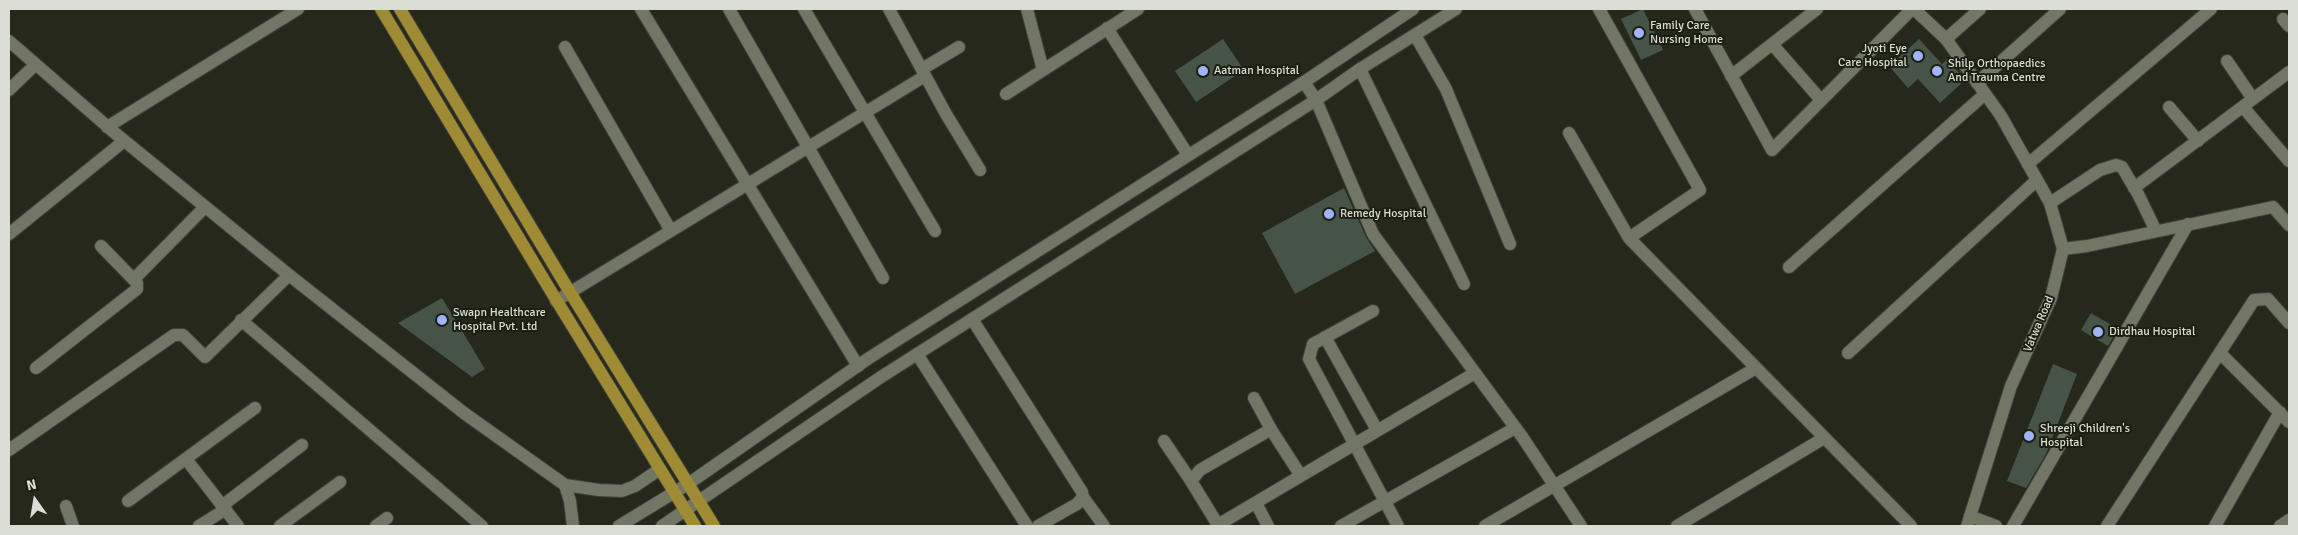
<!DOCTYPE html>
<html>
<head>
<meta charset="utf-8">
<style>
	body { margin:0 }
	#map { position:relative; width:2298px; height:535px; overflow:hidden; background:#25281a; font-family:Signika,sans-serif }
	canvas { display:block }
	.frame { position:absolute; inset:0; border:10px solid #daddd4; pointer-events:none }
	.north { position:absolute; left:10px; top:475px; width:50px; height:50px; -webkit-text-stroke:4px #1b1f11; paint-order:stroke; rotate:347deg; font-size:14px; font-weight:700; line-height:20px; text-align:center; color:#daddd4 }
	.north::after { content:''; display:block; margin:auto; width:18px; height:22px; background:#daddd4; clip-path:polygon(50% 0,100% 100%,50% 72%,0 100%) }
</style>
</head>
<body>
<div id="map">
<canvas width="2298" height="535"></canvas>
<div class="frame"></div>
<div class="north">N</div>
</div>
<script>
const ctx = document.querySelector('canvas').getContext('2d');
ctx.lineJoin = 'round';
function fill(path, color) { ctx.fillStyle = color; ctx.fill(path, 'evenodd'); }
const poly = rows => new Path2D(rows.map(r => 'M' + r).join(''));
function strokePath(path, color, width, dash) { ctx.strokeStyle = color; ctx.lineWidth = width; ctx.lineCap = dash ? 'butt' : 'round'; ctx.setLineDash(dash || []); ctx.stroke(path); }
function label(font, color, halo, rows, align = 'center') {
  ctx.font = font + ' Signika,sans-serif'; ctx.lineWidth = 4; ctx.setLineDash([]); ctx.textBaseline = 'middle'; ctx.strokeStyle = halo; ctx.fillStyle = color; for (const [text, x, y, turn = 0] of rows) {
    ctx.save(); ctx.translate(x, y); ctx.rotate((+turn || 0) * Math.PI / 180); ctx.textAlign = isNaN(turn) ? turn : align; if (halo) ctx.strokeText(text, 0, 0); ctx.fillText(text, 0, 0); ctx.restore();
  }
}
fill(poly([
	[1643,9,1663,50,1641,60,1621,19],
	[1223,39,1244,70,1196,102,1175,71],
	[1919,39,1942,64,1947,59,1965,80,1940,103,1918,79,1908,88,1889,66],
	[1344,188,1366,237,1375,251,1295,294,1262,233],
	[442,298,485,369,472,377,398,323],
	[2091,313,2118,329,2108,346,2081,330],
	[2053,364,2077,374,2046,454,2026,488,2007,481]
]), '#465448');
const minor = poly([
	[641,9,858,366],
	[729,9,883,278],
	[804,9,935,231],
	[889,9,946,114,980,170],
	[1027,9,1043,70],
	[1599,9,1700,190,1629,238],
	[1695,9,1772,150,1912,9],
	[2283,19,2289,26],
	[1107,28,1188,155],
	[1415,35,1446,89,1510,244],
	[1946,39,1980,9],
	[9,41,116,134,289,275,464,413,565,485,570,501,573,526],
	[1772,44,1821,100],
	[565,47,671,231],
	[2227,61,2253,99],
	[922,69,959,47],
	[1360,69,1464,284],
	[1731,76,1817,9],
	[1304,82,1316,100,1373,234,1523,438,1581,526],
	[1977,83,2060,9],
	[9,90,35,65],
	[1006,94,1138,9],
	[2169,107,2198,141],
	[2243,107,2289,161],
	[107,127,298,9],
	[1569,133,1629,238,1911,526],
	[2028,164,2211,9],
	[2134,188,2289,72],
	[2050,203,2100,170,2116,165,2122,167,2138,194,2156,231],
	[9,234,124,141],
	[2063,249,2087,246,2273,207,2289,225],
	[1789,267,1985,94],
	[134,279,205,207],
	[556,301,925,76],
	[1373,311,1313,344,1309,359,1398,526],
	[972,319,1082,492,1083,497,1077,504,1038,526],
	[241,320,482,526],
	[1325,337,1377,430],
	[1848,353,2037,180],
	[2220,353,2289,422],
	[917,354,1027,526],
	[36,368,137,289,137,283,101,246],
	[1254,398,1272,431],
	[1164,441,1191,481],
	[9,450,174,335,183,335,205,357,289,275],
	[186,459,238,526],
	[565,485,599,490,622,491,635,486,660,469],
	[1083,497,1104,526],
	[128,501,255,408],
	[1256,503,1268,526],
	[223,505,302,445],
	[66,506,73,526],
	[1970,516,1996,526],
	[1218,525,1191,481,1200,470,1268,431,1272,431,1301,476],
	[199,526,226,509],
	[280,526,340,482],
	[376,526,387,518],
	[1216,526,1475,373],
	[1341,526,1515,428],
	[1485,526,1756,368],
	[1677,526,1824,438],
	[2013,526,2188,224],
	[2107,526,2254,300,2268,299,2289,323],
	[2215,526,2280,412],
	[2280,526,2289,520]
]);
const tertiary = poly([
	[619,526,688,484,869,358,1304,82,1413,9],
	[662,526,881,377,1316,100,1360,69,1456,9]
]);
const secondary = poly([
	[1914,9,1946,39,2001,116,2050,203,2063,249,2051,298,2011,386,1967,526]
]);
const primary = poly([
	[381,9,552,293,695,526],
	[400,9,565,284,714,526]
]);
strokePath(minor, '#3f4237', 14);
strokePath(tertiary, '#3f4237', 14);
strokePath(secondary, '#3f4237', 14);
strokePath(primary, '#3f4237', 14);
strokePath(minor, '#717665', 12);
strokePath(tertiary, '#717665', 12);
strokePath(secondary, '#717665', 12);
strokePath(primary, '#a08b35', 12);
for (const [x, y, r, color] of [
	[1639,33,6,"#a0b3fd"],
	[1918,56,6,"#a0b3fd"],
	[1203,71,6,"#a0b3fd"],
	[1937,71,6,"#a0b3fd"],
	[1329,214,6,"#a0b3fd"],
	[442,320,6,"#a0b3fd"],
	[2098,332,6,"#a0b3fd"],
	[2029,436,6,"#a0b3fd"]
]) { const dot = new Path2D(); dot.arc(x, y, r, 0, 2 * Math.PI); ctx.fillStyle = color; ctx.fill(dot); strokePath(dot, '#1b1f11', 2); }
label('12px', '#daddd4', '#1b1f11', [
	["Family Care",1650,26],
	["Nursing Home",1650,40],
	["Jyoti Eye",1907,49,"right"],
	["Care Hospital",1907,63,"right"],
	["Shilp Orthopaedics",1948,64],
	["And Trauma Centre",1948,78],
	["Aatman Hospital",1214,71],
	["Remedy Hospital",1340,214],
	["Swapn Healthcare",453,313],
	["Hospital Pvt. Ltd",453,327],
	["Dirdhau Hospital",2109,332],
	["Shreeji Children's",2040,429],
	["Hospital",2040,443]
], 'left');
label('12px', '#daddd4', '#1b1f11', [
	["Vatwa Road",2039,324,-67]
]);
</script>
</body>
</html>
